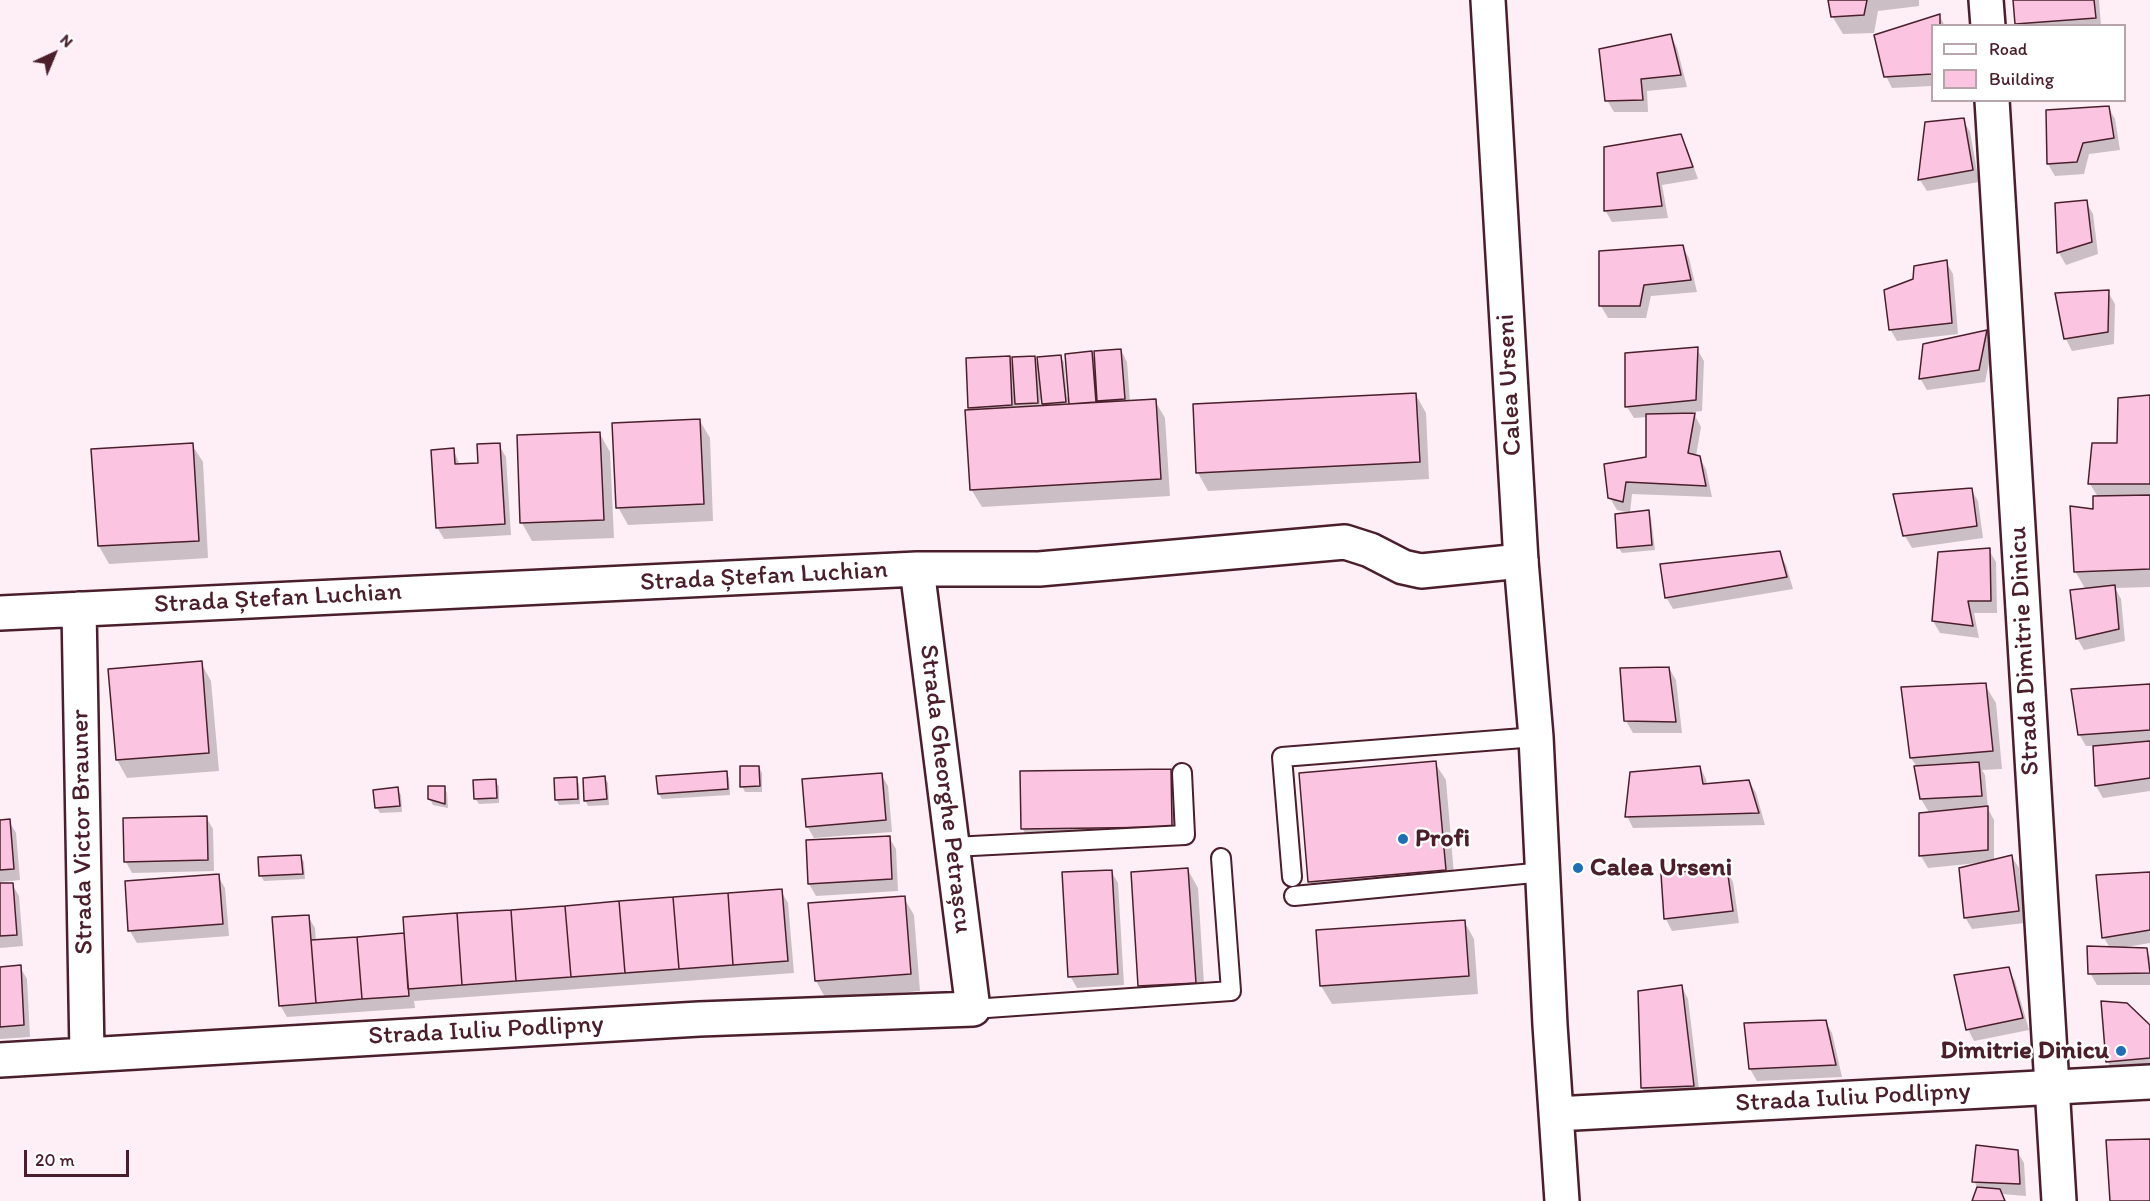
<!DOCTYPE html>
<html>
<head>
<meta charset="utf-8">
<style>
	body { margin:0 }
	#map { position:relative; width:2150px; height:1201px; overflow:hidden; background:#feeef6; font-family:Itim,sans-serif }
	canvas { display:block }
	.legend { position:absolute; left:1931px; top:24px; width:195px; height:78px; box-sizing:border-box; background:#fff; border:2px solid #b7a5aa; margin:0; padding:8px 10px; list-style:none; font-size:18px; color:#4a1f2b }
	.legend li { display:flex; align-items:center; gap:12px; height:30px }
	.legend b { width:30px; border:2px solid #b7a5aa }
	.north { position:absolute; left:24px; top:24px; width:60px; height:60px; -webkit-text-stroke:4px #fff; paint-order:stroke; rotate:44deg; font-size:16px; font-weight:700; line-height:24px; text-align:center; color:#4a1f2b }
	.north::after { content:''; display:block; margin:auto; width:21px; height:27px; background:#4a1f2b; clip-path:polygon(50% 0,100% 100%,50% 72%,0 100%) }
	.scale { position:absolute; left:24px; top:1150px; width:105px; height:27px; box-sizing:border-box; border:3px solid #4a1f2b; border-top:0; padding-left:8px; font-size:18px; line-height:21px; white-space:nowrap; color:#4a1f2b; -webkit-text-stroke:4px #fff; paint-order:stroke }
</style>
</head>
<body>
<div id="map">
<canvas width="2150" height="1201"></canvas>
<ul class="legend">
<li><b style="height:8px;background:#fff"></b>Road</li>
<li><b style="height:16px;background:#fbc5e1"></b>Building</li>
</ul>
<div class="north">N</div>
<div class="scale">20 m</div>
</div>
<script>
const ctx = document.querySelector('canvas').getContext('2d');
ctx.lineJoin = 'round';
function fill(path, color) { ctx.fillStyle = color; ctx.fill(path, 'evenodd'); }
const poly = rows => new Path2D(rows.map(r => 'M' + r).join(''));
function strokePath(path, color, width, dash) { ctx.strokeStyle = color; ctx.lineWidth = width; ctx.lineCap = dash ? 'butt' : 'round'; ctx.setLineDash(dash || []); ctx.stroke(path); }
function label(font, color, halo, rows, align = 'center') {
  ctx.font = font + ' Itim,sans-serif'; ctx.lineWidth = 4.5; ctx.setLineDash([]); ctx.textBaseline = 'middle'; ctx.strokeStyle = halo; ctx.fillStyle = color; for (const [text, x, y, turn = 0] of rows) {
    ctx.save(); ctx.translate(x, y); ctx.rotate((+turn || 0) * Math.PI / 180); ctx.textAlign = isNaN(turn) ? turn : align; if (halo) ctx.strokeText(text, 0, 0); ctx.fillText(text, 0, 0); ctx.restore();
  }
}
fill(poly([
	[1829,0,1919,0,1919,6,1878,11,1874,33,1843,34,1832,16],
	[2014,0,2099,0,2101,26,2017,26],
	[1939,15,1945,26,1932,26,1932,86,1892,88,1886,76],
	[1671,36,1677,48,1687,87,1647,91,1648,112,1614,112,1607,100],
	[2108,107,2115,119,2120,150,2089,154,2084,174,2055,176,2048,164,2047,112],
	[1963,120,1970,132,1979,182,1927,191,1920,180,1926,123],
	[1680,136,1687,148,1698,179,1662,185,1668,218,1612,222,1605,210],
	[2086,202,2093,214,2098,254,2066,265,2059,253,2056,204],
	[1682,246,1689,258,1697,292,1651,296,1646,318,1608,318,1601,306],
	[1946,262,1953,274,1958,334,1897,341,1890,329,1914,280],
	[2108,292,2115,304,2114,344,2072,351,2066,339,2057,294],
	[1986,332,1993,344,1985,382,1927,390,1920,378],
	[1697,349,1704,361,1702,411,1693,412,1701,427,1696,456,1699,457,1706,469,1712,497,1632,494,1630,513,1617,510,1610,498,1647,458,1647,417,1634,418,1627,407],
	[1121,350,1127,362,1130,402,1155,401,1165,418,1170,496,982,507,971,489,972,411,970,407,1009,357,1014,367,1034,358,1040,368,1060,357,1064,362,1067,397,1070,397,1091,353,1096,361],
	[1040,399,1045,407,1041,407],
	[1416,395,1426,413,1429,479,1208,491,1198,473],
	[2150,397,2150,587,2115,588,2121,599,2125,641,2084,650,2077,638,2086,590,2075,571,2098,497,2090,484],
	[700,421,710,438,713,521,628,525,618,507],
	[600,434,610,452,614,538,532,541,522,523],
	[192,445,203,462,208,558,109,564,99,546],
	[499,445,506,457,511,535,444,539,437,527,453,449,460,465,479,464],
	[1971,489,1978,501,1983,538,1912,548,1905,536],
	[1648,512,1651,518,1655,550,1622,553,1619,548],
	[1989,550,1996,562,1997,613,1974,613,1979,638,1940,633,1933,621],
	[1779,553,1786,565,1793,589,1673,609,1666,597],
	[201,663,211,681,219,771,127,778,117,760],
	[1669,668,1676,680,1682,733,1633,733,1626,721],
	[1985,685,1996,703,2002,769,1982,770,1985,775,1988,809,1994,820,1994,861,2012,857,2019,868,2025,923,1972,929,1965,917,1978,863,1928,868,1921,856,1930,814,1921,799,1917,767,1911,758],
	[2150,685,2150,791,2103,798,2096,786,2094,746,2086,746,2079,734],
	[1435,763,1446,780,1455,887,1320,899,1310,881],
	[759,767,762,773,762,792,745,792,742,786],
	[1700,767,1706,779,1707,785,1749,781,1756,793,1765,825,1633,828,1627,816],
	[1170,770,1181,788,1182,844,1033,846,1022,828],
	[726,772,729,778,730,795,662,799,659,794],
	[881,774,888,786,892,832,814,838,807,826],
	[605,778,608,783,609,805,588,806,585,800],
	[576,779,579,784,580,804,559,805,556,799],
	[495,781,499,786,499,803,479,804,475,798],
	[444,787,447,793,448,808,433,805,430,799],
	[397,789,401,795,402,812,380,813,377,808,375,791],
	[206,817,213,829,214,871,132,873,126,862],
	[0,821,9,821,16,833,20,880,0,882],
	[889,837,896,849,898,891,816,896,809,884],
	[301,857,304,862,305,879,264,881,261,876],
	[1188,870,1198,888,1205,1000,1150,1004,1140,986,1132,873],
	[1726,870,1733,882,1739,923,1672,931,1666,919,1663,876],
	[1111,871,1118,883,1124,985,1077,988,1070,976],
	[2150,873,2150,943,2126,947,2126,949,2146,949,2150,957,2150,985,2097,985,2090,973,2110,948,2104,938,2098,877],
	[218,876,225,888,229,936,137,943,130,931],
	[12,884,19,896,23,946,0,948,0,885],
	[781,891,788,903,794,973,414,1001,415,1008,287,1017,280,1005,308,916,315,928,316,941,405,935],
	[904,898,914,915,920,991,826,999,816,981,810,905],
	[1464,921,1474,939,1478,994,1332,1004,1321,986],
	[20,967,27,979,30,1037,0,1039,0,968],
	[2008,969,2015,981,2029,1030,1974,1041,1968,1029],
	[1682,987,1688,999,1700,1098,1649,1100,1642,1088],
	[2103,1002,2150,1027,2150,1070,2114,1074,2108,1062],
	[1825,1021,1832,1033,1842,1077,1757,1081,1750,1069,1746,1024],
	[2017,1151,2024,1163,2026,1196,2002,1194,2006,1201,1974,1201,1978,1189,1974,1181]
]), '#0003');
const building = poly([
	[1828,0,1867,0,1864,15,1831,17,1828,0],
	[2013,0,2094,0,2096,18,2015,24,2013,0],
	[1940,14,1940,26,1932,26,1932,74,1884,77,1874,35,1940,14],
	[1671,34,1681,75,1641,79,1643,100,1605,101,1599,49,1671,34],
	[2109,106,2114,138,2083,143,2077,162,2047,164,2046,110,2109,106],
	[1964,118,1973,170,1918,180,1925,122,1964,118],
	[1681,134,1693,167,1657,173,1662,206,1604,211,1604,147,1681,134],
	[2087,200,2092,242,2057,253,2055,203,2087,200],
	[1683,245,1691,280,1644,285,1640,306,1599,306,1599,251,1683,245],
	[1947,260,1952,323,1889,330,1884,290,1913,279,1914,266,1947,260],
	[2109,290,2108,332,2064,339,2055,293,2109,290],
	[1987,330,1979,370,1919,379,1923,344,1987,330],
	[1698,347,1696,400,1625,407,1625,353,1698,347],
	[1121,349,1125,399,1097,401,1094,351,1121,349],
	[1092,351,1096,402,1069,404,1065,354,1092,351],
	[1061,355,1066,402,1042,404,1037,357,1061,355],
	[1010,356,1012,405,968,408,966,358,1010,356],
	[1035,356,1038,403,1015,404,1012,357,1035,356],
	[1416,393,1420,462,1196,473,1193,404,1416,393],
	[2150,395,2150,484,2088,484,2092,443,2117,443,2118,398,2150,395],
	[1156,399,1161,479,970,490,965,410,1156,399],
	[1695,413,1688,453,1700,456,1706,486,1626,482,1623,502,1608,498,1604,464,1646,457,1646,414,1695,413],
	[700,419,704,504,616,508,612,423,700,419],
	[600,432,604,520,520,523,517,435,600,432],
	[193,443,199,541,98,546,91,449,193,443],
	[500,443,505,524,436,528,431,450,454,448,455,464,478,463,477,444,500,443],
	[1972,488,1977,526,1903,536,1893,494,1972,488],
	[2150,495,2150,569,2074,572,2070,506,2093,509,2093,496,2150,495],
	[1649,510,1652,545,1617,548,1615,514,1649,510],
	[1990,548,1991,601,1968,601,1973,626,1932,621,1938,552,1990,548],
	[1780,551,1787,577,1665,598,1660,564,1780,551],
	[2115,585,2119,629,2076,639,2070,590,2115,585],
	[202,661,209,753,116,760,108,669,202,661],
	[1669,667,1676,722,1624,721,1620,668,1669,667],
	[1986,683,1993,751,1910,758,1901,687,1986,683],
	[2150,684,2150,730,2078,735,2071,689,2150,684],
	[2150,741,2150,778,2095,786,2093,746,2150,741],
	[1436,761,1446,870,1308,882,1299,773,1436,761],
	[1979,762,1982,796,1920,799,1914,766,1979,762],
	[740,766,759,766,760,786,740,787,740,766],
	[1700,766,1703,784,1749,780,1759,813,1625,817,1630,772,1700,766],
	[1171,769,1172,827,1021,829,1020,771,1171,769],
	[727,771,728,789,658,794,656,776,727,771],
	[882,773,886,820,806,827,802,779,882,773],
	[605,776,607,799,584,801,583,778,605,776],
	[577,777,578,799,555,800,554,778,577,777],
	[496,779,497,798,474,799,473,780,496,779],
	[428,786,445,786,445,804,428,799,428,786],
	[398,787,400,806,375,808,373,790,398,787],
	[1988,806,1988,850,1919,856,1919,813,1988,806],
	[207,816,208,860,124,862,123,818,207,816],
	[10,819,14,869,0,870,0,820,10,819],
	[890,836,892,879,808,884,806,840,890,836],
	[301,855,303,874,259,876,258,857,301,855],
	[2012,855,2019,911,1964,918,1959,868,2012,855],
	[1188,868,1196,983,1138,986,1131,872,1188,868],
	[1727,868,1733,911,1664,919,1661,874,1727,868],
	[1112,870,1118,974,1068,977,1062,872,1112,870],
	[2150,872,2150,930,2102,938,2096,875,2150,872],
	[219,874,223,924,128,931,125,881,219,874],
	[0,883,13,883,17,935,0,936,0,883],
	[782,889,788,961,733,965,728,893,782,889],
	[728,893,733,965,679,969,673,897,728,893],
	[905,896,911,974,815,981,808,903,905,896],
	[673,897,679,969,625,973,619,901,673,897],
	[619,901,625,973,571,977,565,906,619,901],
	[565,906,571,977,516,981,511,910,565,906],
	[511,910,516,981,462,985,457,913,511,910],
	[457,913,462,985,408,989,403,917,457,913],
	[309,915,316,1003,279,1006,272,917,309,915],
	[1465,920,1469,976,1320,986,1316,930,1465,920],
	[404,933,409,996,362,999,357,937,404,933],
	[357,937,362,999,316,1003,311,940,357,937],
	[2087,946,2147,948,2150,973,2088,974,2087,946],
	[21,965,24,1025,0,1027,0,967,21,965],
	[2009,967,2023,1018,1966,1030,1954,975,2009,967],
	[1682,985,1694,1086,1641,1088,1638,991,1682,985],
	[2101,1001,2127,1003,2150,1025,2150,1058,2106,1062,2101,1001],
	[1826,1020,1836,1065,1749,1069,1744,1023,1826,1020],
	[2150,1139,2150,1201,2110,1201,2106,1140,2150,1139],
	[1976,1145,2018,1150,2020,1184,1972,1182,1976,1145],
	[1977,1187,2000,1189,2005,1201,1972,1201,1977,1187]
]);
fill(building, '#fbc5e1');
strokePath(building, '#4a1f2b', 1.5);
const lane = poly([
	[953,847,1185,835,1182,773],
	[1292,877,1282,757,1536,737],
	[1294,896,1544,872],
	[973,1009,1231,991,1221,858]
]);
const street = poly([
	[1986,0,1988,26],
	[1992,100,2059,1201],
	[79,609,87,1054],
	[0,613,917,569,1039,569,1345,542,1370,550,1403,567,1421,571,1521,561],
	[0,1060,699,1019,973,1009,917,569]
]);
const secondary = poly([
	[1488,0,1521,561,1536,737,1550,1025,1562,1201],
	[1556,1114,2150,1082]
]);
strokePath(lane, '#4a1f2b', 22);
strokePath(street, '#4a1f2b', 38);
strokePath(secondary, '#4a1f2b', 38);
strokePath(lane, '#fff', 18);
strokePath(street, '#fff', 33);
strokePath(secondary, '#fff', 33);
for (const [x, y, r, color] of [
	[1403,839,6,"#1f6fb2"],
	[1578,868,6,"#1f6fb2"],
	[2121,1051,6,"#1f6fb2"]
]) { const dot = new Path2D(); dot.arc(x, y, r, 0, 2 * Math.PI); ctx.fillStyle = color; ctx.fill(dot); strokePath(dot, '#fff', 2); }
label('26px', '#4a1f2b', '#fff', [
	["Calea Urseni",1510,385,-93],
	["Strada Ștefan Luchian",764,577,-3],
	["Strada Ștefan Luchian",278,599,-3],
	["Strada Dimitrie Dinicu",2025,651,-93],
	["Strada Gheorghe Petrașcu",945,789,83],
	["Strada Victor Brauner",83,832,-91],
	["Strada Iuliu Podlipny",486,1031,-3],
	["Strada Iuliu Podlipny",1853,1098,-3]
]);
label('bold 26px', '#4a1f2b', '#fff', [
	["Profi",1415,839],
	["Calea Urseni",1590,868],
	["Dimitrie Dinicu",2109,1051,"right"]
], 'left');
</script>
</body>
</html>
